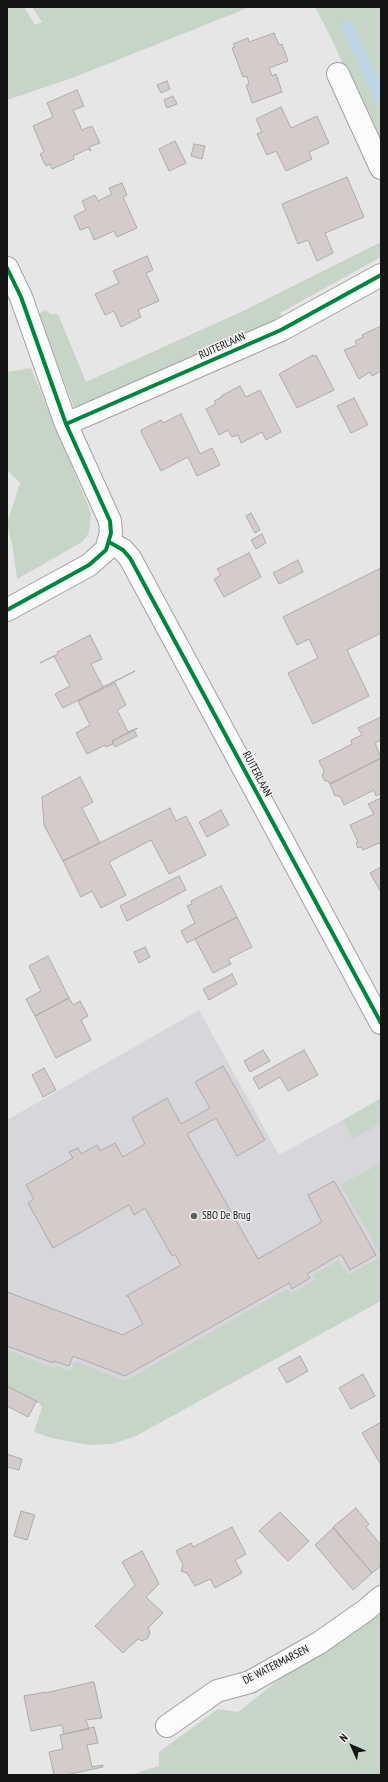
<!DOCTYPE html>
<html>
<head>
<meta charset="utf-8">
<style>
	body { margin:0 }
	#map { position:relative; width:388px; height:1782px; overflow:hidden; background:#e6e6e6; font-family:"PT Sans Narrow",sans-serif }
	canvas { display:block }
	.frame { position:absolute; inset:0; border:8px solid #141414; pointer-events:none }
	.north { position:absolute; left:332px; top:1726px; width:40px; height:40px; -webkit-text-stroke:3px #f3f3f4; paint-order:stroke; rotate:315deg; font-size:11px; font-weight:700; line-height:16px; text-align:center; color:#141414 }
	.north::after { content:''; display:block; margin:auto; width:14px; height:18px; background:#141414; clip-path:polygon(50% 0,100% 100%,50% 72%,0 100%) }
</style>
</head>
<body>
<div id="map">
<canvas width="388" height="1782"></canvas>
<div class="frame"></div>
<div class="north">N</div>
</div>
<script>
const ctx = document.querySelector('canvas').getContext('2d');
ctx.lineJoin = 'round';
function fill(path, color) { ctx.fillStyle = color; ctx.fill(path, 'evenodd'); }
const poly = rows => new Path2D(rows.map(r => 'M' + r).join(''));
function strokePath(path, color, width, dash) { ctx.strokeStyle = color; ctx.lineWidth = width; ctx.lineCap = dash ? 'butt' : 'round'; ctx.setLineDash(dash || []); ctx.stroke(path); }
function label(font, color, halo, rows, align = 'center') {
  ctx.font = font + ' "PT Sans Narrow",sans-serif'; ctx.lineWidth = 3; ctx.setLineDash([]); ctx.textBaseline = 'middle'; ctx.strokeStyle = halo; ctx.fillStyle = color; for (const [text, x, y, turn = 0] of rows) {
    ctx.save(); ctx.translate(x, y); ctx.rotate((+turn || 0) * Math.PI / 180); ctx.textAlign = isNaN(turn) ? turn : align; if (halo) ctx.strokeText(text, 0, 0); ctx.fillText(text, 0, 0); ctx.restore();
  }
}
fill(poly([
	[199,1010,279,1155,343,1120,353,1138,381,1123,381,1277,139,1410,42,1407,38,1402,7,1386,7,1120]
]), '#d6d6db');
fill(poly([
	[7,7,24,7,35,25,42,22,32,7,250,7,75,77,7,100],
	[315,7,381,7,381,99,340,25,381,114,381,146,330,36],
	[381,242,381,257,280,313,284,321,88,405,74,407,38,314,46,310,50,314,58,314,86,382,243,311],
	[31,368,91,513,89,533,82,542,17,579,12,544,7,524,20,483,7,470,7,372],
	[381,1098,381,1123,353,1139,343,1120],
	[381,1163,381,1255,341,1185],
	[381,1257,381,1301,134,1437,111,1444,90,1445,51,1438,34,1432,42,1407,38,1402,7,1386,7,1350,55,1369,56,1366,71,1371,75,1361,125,1381,287,1289,291,1294,315,1280,313,1275,339,1260,348,1275],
	[381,1606,381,1775,130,1775,159,1766,159,1752,218,1709,238,1712,286,1674]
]), '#c7d5c9');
fill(poly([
	[346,19,352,24,381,82,381,114,340,25,343,20]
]), '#bdd4e3');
const building = poly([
	[274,33,279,45,282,44,288,61,269,68,272,76,276,74,282,92,252,103,246,85,249,84,247,76,243,77,232,48,235,47,233,44,248,38,249,42,274,33],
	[167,81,170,89,161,93,157,85,167,81],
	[77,90,84,106,73,110,82,130,92,126,100,143,89,147,91,151,88,149,73,156,74,159,52,169,50,164,46,166,40,154,44,152,33,126,53,117,47,103,77,90],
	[173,96,177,104,167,108,164,100,173,96],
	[281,107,291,128,317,116,329,143,309,152,312,159,286,171,276,151,267,155,257,134,262,132,256,119,281,107],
	[175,141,186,163,169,171,159,149,175,141],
	[194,144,205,146,202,159,191,156,194,144],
	[347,177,364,217,325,233,333,253,317,261,308,240,298,244,282,204,347,177],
	[122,183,127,195,123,197,137,228,117,237,114,231,94,240,89,227,80,230,74,216,86,210,82,201,95,195,98,201,112,194,109,188,122,183],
	[147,256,153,270,146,273,159,301,138,310,141,317,121,327,114,311,105,315,95,294,119,283,113,271,147,256],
	[381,326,381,371,372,376,370,372,359,379,344,350,357,345,355,341,363,337,362,335,381,326],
	[313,355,314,357,316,355,334,390,297,408,279,374,313,355],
	[240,386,246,397,260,390,281,432,266,440,262,432,241,443,238,435,232,437,228,430,219,435,206,409,216,404,214,401,222,397,221,396,240,386],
	[354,398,368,425,351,433,337,406,354,398],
	[181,414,200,454,212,448,220,465,197,476,188,457,161,471,142,434,141,430,161,420,163,423,181,414],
	[251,513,260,530,255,533,246,516,251,513],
	[262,534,266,543,256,549,251,540,262,534],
	[249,553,261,577,224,597,214,579,221,575,217,569,249,553],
	[298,560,303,572,279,584,273,573,298,560],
	[381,568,381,633,347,650,369,696,313,724,288,673,318,658,309,639,297,645,283,617,381,568],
	[90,635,102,659,91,664,103,687,135,671,63,708,55,694,70,686,54,656,40,663,58,654,57,652,90,635],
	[115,683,126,705,117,710,128,732,138,728,112,741,113,744,106,747,105,745,87,754,76,733,90,725,78,701,115,683],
	[381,717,381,740,375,743,381,758,330,784,328,781,325,781,322,776,324,771,319,761,352,744,351,740,362,735,358,728,381,717],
	[134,730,137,736,115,747,112,741,134,730],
	[381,758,381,793,376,796,374,790,344,805,340,796,335,796,330,784,381,758],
	[80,777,93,802,82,808,100,843,63,861,44,825,42,797,80,777],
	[381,798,381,845,379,843,363,850,361,847,358,848,356,843,358,842,350,825,374,814,368,804,381,798],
	[170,808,176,821,186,816,206,855,169,874,151,840,109,862,126,895,101,908,92,891,81,897,63,861,170,808],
	[221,810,229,825,207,837,199,822,221,810],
	[381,867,381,892,370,873,381,867],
	[179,876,186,890,127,921,120,906,179,876],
	[221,886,237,917,187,943,181,931,195,923,187,906,192,904,191,901,221,886],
	[237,917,252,947,228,959,231,964,213,973,195,939,237,917],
	[145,947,150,957,139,963,134,952,145,947],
	[48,956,69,998,35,1016,26,999,41,991,29,966,48,956],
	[232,974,237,984,209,1000,203,989,232,974],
	[69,998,73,1005,80,1001,88,1016,81,1020,91,1040,56,1058,35,1016,69,998],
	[263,1050,270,1061,250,1072,244,1061,263,1050],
	[304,1050,318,1075,288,1091,280,1077,259,1089,253,1078,304,1050],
	[223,1066,265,1140,237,1156,216,1118,187,1134,258,1259,322,1222,308,1195,334,1181,376,1255,350,1270,341,1254,307,1274,310,1278,292,1289,289,1283,125,1376,73,1356,69,1366,54,1361,53,1363,7,1346,7,1292,123,1335,143,1324,128,1296,126,1296,181,1265,175,1254,172,1256,145,1208,134,1215,129,1205,53,1248,28,1203,34,1199,26,1185,73,1158,69,1152,78,1148,81,1154,97,1145,100,1151,115,1143,123,1157,145,1144,132,1118,167,1098,181,1124,210,1108,195,1082,223,1066],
	[44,1068,56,1090,43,1097,32,1075,44,1068],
	[300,1356,308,1371,287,1383,278,1368,300,1356],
	[363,1374,375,1396,351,1409,339,1388,363,1374],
	[7,1386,38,1402,36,1402,28,1417,7,1406,7,1386],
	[381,1422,381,1465,362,1433,381,1422],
	[7,1454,22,1459,19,1470,7,1467,7,1454],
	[356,1508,369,1524,366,1527,381,1545,381,1566,372,1573,333,1527,356,1508],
	[21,1511,35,1515,27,1540,14,1536,21,1511],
	[280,1512,309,1541,288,1561,259,1531,280,1512],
	[232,1527,246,1554,235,1560,242,1573,215,1588,210,1579,195,1586,187,1573,181,1571,183,1565,176,1551,191,1543,193,1547,232,1527],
	[333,1528,372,1573,353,1590,315,1545,333,1528],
	[142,1551,159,1584,146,1597,163,1613,148,1628,150,1632,148,1638,142,1641,138,1639,123,1653,95,1626,135,1585,122,1562,142,1551],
	[92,1682,94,1682,102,1718,86,1720,89,1729,64,1734,62,1725,31,1731,24,1696,46,1692,46,1693,92,1682],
	[94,1727,98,1743,87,1745,92,1767,103,1765,103,1767,66,1775,54,1775,49,1752,63,1749,60,1735,94,1727]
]);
fill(building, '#d4cccb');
strokePath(building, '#acabab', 1);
const minor = poly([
	[338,74,381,168],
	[7,268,21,297,66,424,110,521,111,533,106,550,89,565,7,610],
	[66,424,281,330,381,275],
	[109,542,123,550,130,558,381,1023],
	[167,1726,217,1691,250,1682,319,1643,366,1610,381,1597]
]);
strokePath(minor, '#a1a1a2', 24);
strokePath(minor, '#fbfbfb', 22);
strokePath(poly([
	[7,268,21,297,66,424,110,521,111,533,106,550,89,565,7,610],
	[66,424,281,330,381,275],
	[109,542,123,550,130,558,381,1023]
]), '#00873e', 4);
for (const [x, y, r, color] of [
	[194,1216,4,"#5e5e5e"]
]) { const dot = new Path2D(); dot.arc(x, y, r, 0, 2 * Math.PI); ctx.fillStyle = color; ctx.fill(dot); strokePath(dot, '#f3f3f4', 1.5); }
label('11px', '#141414', '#f3f3f4', [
	["RUITERLAAN",222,346,-24],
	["RUITERLAAN",257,774,62],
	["DE WATERMARSEN",276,1665,-27]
]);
label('11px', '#141414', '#f3f3f4', [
	["SBO De Brug",202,1216]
], 'left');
</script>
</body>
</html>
